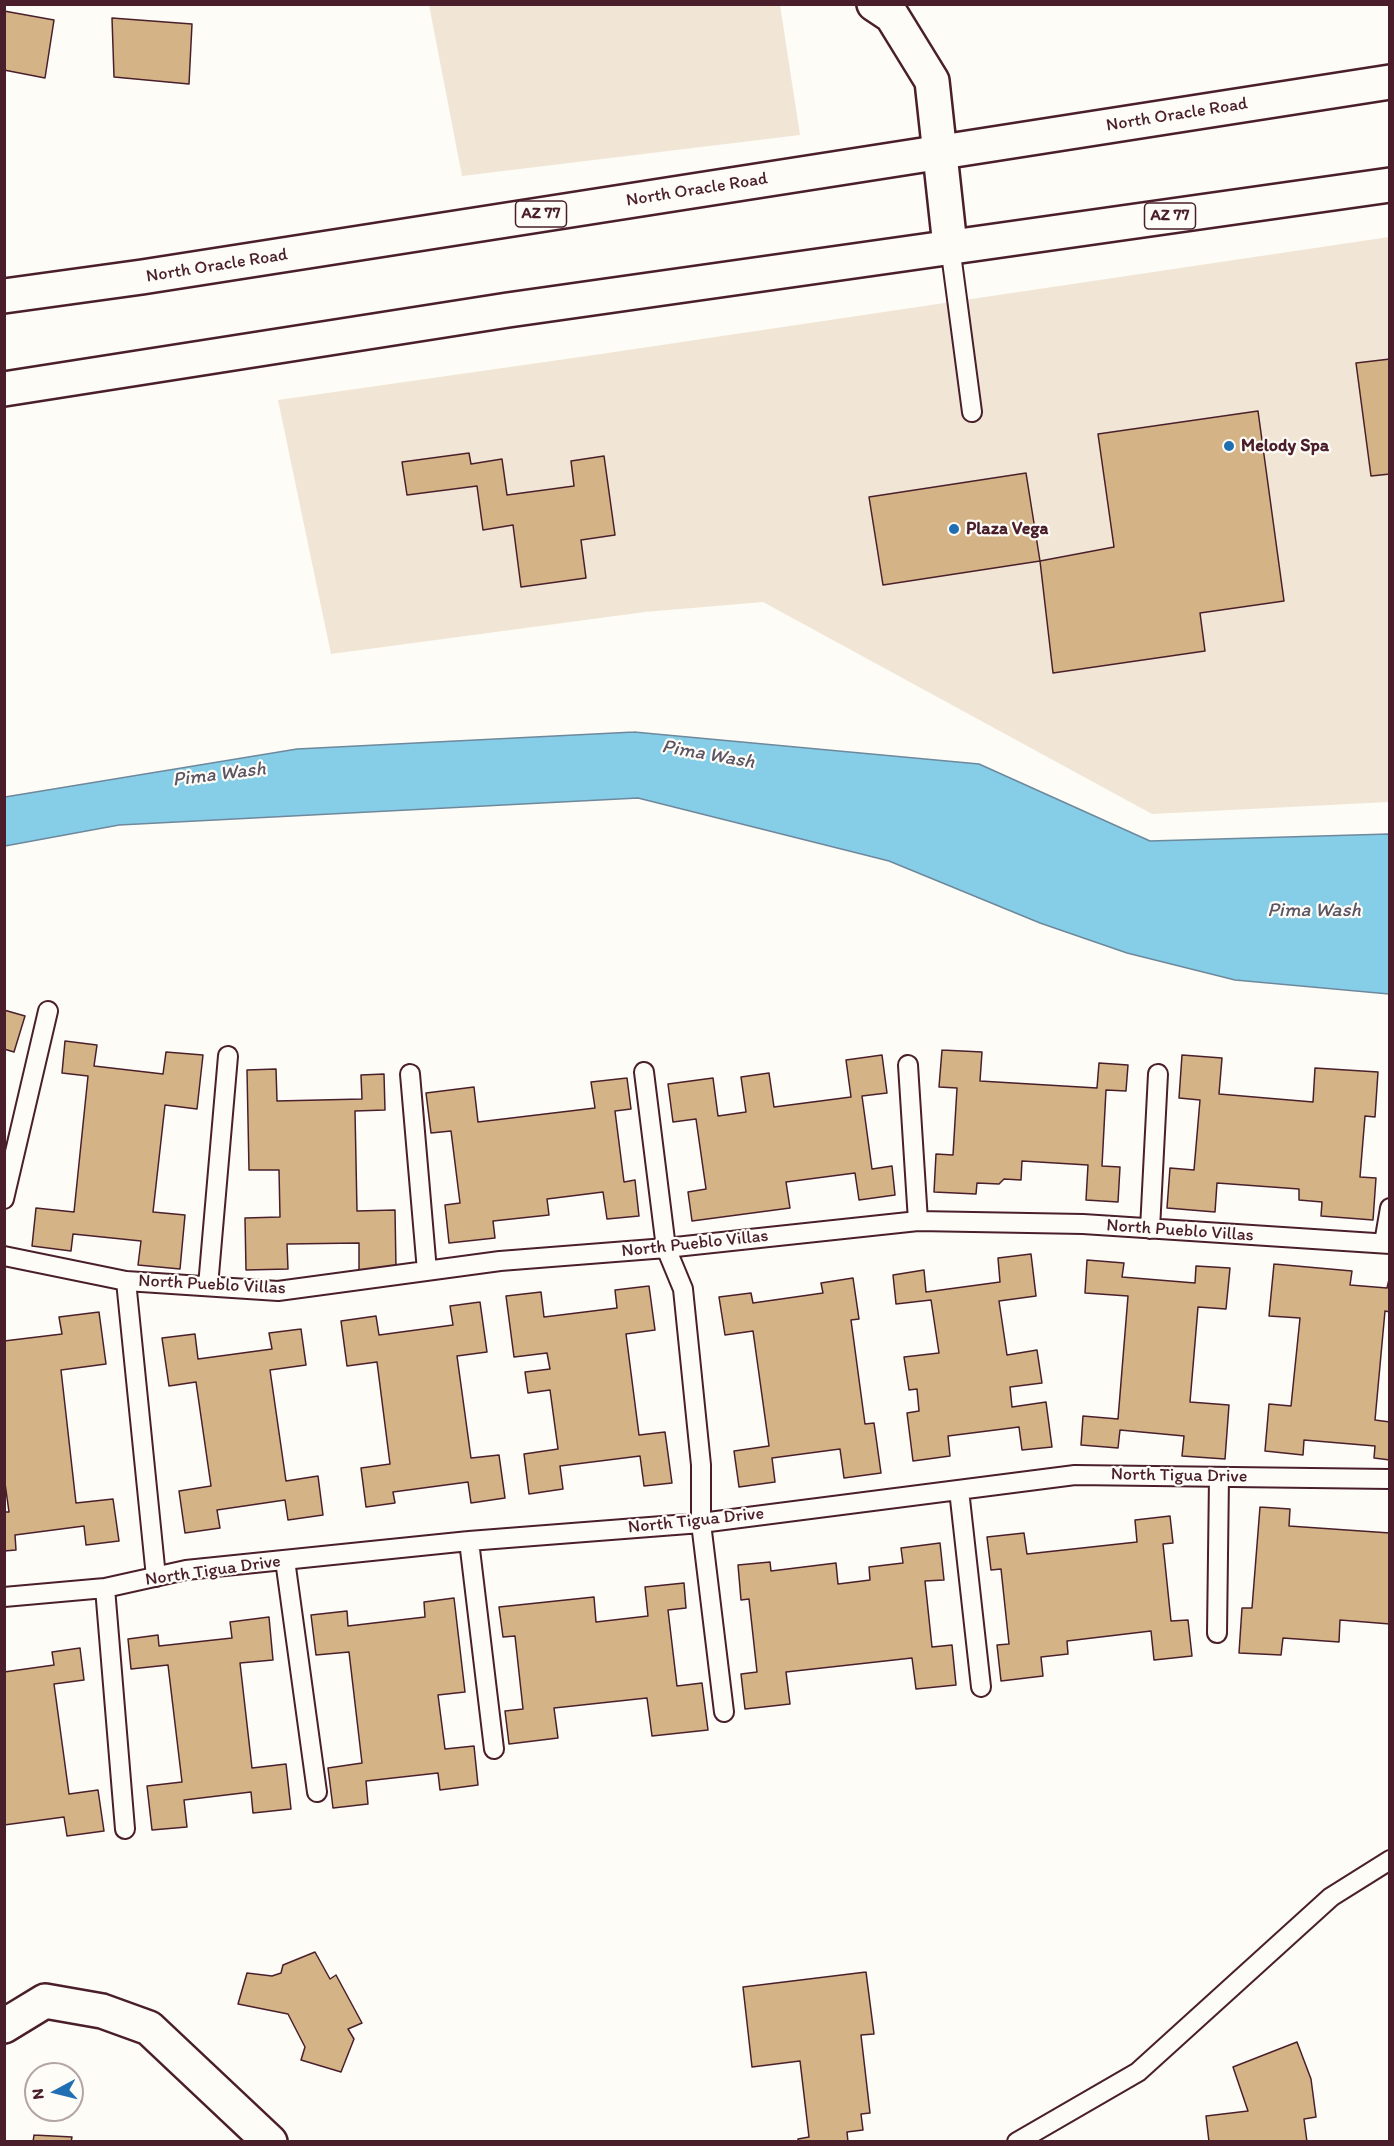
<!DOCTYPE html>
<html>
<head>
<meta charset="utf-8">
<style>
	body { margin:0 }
	#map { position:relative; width:1394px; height:2146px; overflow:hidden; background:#fdfcf7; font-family:Itim,sans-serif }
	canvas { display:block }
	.frame { position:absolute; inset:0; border:6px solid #4a1f2b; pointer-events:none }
	.north { position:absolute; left:24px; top:2062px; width:60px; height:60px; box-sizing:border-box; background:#fdfcf7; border:2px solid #b5a4a5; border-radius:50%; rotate:263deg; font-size:16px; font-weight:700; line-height:24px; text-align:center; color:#4a1f2b }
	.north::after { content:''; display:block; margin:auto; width:21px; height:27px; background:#1f6fb2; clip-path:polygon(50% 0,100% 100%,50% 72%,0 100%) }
</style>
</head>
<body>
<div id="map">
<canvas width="1394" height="2146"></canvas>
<div class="frame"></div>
<div class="north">N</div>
</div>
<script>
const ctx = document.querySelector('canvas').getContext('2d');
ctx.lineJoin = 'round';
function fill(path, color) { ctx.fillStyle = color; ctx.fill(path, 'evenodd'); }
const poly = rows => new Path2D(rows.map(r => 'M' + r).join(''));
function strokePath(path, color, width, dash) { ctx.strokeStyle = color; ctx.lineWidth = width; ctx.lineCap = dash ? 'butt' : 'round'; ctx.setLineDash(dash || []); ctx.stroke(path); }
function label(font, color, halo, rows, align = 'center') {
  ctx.font = font + ' Itim,sans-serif'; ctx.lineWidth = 4.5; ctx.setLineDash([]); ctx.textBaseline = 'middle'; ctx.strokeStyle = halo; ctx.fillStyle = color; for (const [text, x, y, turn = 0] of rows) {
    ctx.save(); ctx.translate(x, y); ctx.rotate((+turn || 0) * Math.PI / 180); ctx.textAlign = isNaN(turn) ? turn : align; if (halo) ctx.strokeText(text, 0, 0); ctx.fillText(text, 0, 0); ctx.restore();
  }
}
fill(poly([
	[429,5,780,5,800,135,462,176],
	[1389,237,1389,802,1152,814,763,602,645,612,331,654,278,400,601,354]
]), '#f1e6d5');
const water = poly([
	[634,732,979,764,1150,841,1389,834,1389,994,1235,980,1127,953,1040,923,889,861,638,798,119,825,5,846,5,797,297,749,634,732]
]);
fill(water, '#86cee7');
strokePath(water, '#6e889c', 1.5);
const building = poly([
	[4,11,54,20,45,78,4,70,4,11],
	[112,18,192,24,189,84,114,77,112,18],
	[1390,359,1390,474,1371,476,1356,363,1390,359],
	[1258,411,1284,601,1200,613,1205,651,1053,673,1040,561,1114,547,1098,434,1258,411],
	[469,453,471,464,502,459,507,495,574,486,571,461,604,456,615,535,581,540,586,578,521,587,513,525,483,530,477,486,407,495,402,462,469,453],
	[1026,473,1040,561,883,585,869,497,1026,473],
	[4,1010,25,1016,14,1052,4,1049,4,1010],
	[65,1041,97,1045,94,1066,163,1074,166,1052,203,1055,197,1109,165,1105,153,1212,185,1215,180,1269,138,1265,141,1241,73,1234,71,1251,32,1246,36,1208,74,1212,88,1076,62,1073,65,1041],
	[942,1050,982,1052,980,1081,1097,1088,1099,1063,1128,1065,1126,1091,1106,1090,1102,1166,1120,1167,1118,1202,1086,1200,1088,1165,1022,1161,1021,1180,1004,1179,999,1184,977,1183,976,1194,934,1192,936,1154,953,1155,957,1088,939,1087,942,1050],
	[882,1055,887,1093,862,1096,872,1169,892,1166,895,1195,859,1200,855,1173,786,1182,790,1208,692,1221,688,1192,706,1189,696,1119,673,1122,668,1084,713,1078,718,1116,746,1112,741,1077,769,1073,774,1107,851,1097,846,1060,882,1055],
	[1182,1055,1222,1058,1219,1094,1313,1102,1315,1068,1378,1072,1375,1117,1365,1116,1360,1177,1376,1178,1373,1220,1321,1216,1322,1202,1299,1200,1299,1189,1217,1183,1215,1212,1167,1208,1170,1168,1194,1170,1200,1100,1179,1098,1182,1055],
	[276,1069,277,1101,362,1099,361,1075,384,1074,385,1110,355,1111,357,1211,395,1210,396,1269,359,1270,359,1243,287,1244,288,1269,246,1270,245,1218,280,1217,279,1170,249,1170,247,1070,276,1069],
	[627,1078,631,1109,615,1111,624,1182,635,1180,639,1216,607,1219,603,1192,547,1199,549,1215,493,1221,495,1238,449,1243,445,1205,460,1203,451,1131,431,1133,426,1093,474,1087,478,1122,595,1108,591,1082,627,1078],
	[1031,1254,1036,1296,999,1301,1007,1355,1037,1350,1042,1383,1010,1387,1012,1407,1046,1402,1052,1447,1022,1450,1019,1427,948,1436,950,1456,913,1461,907,1413,919,1411,917,1389,909,1390,904,1357,939,1353,931,1300,896,1304,893,1275,924,1270,926,1292,1000,1282,998,1258,1031,1254],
	[1087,1260,1124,1263,1122,1277,1195,1283,1196,1266,1230,1268,1226,1309,1198,1307,1190,1402,1229,1405,1225,1459,1182,1456,1184,1436,1120,1430,1118,1448,1081,1445,1083,1416,1118,1419,1128,1296,1085,1293,1087,1260],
	[1274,1264,1352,1271,1350,1285,1387,1288,1390,1275,1390,1312,1385,1311,1375,1420,1390,1422,1390,1460,1374,1458,1375,1446,1304,1440,1303,1455,1265,1451,1269,1404,1291,1406,1300,1318,1269,1316,1274,1264],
	[853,1278,859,1319,851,1320,865,1424,874,1423,881,1473,844,1478,840,1449,772,1458,775,1482,739,1487,734,1451,769,1446,753,1331,725,1335,719,1297,751,1293,753,1303,823,1293,821,1283,853,1278],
	[649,1286,655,1330,626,1334,639,1435,665,1432,672,1483,644,1486,640,1456,560,1466,563,1489,529,1494,524,1454,558,1449,550,1390,528,1393,525,1372,550,1369,547,1353,514,1357,506,1296,541,1292,544,1317,617,1308,615,1290,649,1286],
	[480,1302,487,1352,457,1356,471,1458,499,1455,505,1498,471,1503,468,1482,393,1492,395,1503,366,1507,361,1468,390,1464,377,1362,347,1366,341,1321,376,1316,379,1335,453,1325,450,1306,480,1302],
	[99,1312,106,1364,61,1370,76,1503,113,1499,119,1541,86,1545,84,1526,15,1535,16,1550,4,1551,4,1512,9,1512,4,1476,4,1341,62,1334,59,1317,99,1312],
	[301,1329,306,1365,270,1370,286,1481,318,1476,323,1515,288,1520,285,1500,217,1510,220,1528,185,1533,179,1491,211,1486,196,1382,169,1386,162,1338,195,1334,198,1359,272,1349,269,1333,301,1329],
	[1260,1507,1290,1509,1289,1526,1390,1533,1390,1624,1340,1620,1339,1642,1283,1638,1281,1655,1239,1653,1242,1608,1252,1608,1260,1507],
	[1170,1516,1173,1543,1163,1544,1171,1621,1188,1620,1192,1656,1154,1660,1151,1631,1067,1641,1068,1654,1041,1657,1043,1676,1001,1681,997,1645,1009,1644,1001,1569,991,1570,987,1537,1024,1533,1027,1554,1137,1542,1135,1520,1170,1516],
	[940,1543,944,1580,925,1581,932,1647,952,1645,956,1685,916,1689,912,1658,786,1672,790,1704,745,1709,741,1674,757,1672,749,1599,741,1600,738,1565,770,1562,771,1571,836,1563,838,1584,870,1580,869,1567,903,1563,901,1548,940,1543],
	[684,1583,686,1608,668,1610,677,1686,702,1683,708,1730,652,1736,647,1698,554,1708,558,1738,509,1744,505,1711,523,1709,515,1636,503,1637,499,1607,594,1597,596,1622,648,1616,645,1587,684,1583],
	[454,1598,465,1692,438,1695,445,1749,474,1746,478,1785,440,1790,438,1773,366,1781,368,1804,333,1808,328,1768,362,1763,349,1652,316,1655,311,1615,347,1611,348,1626,425,1617,424,1602,454,1598],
	[269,1617,273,1660,240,1663,252,1768,286,1764,291,1809,253,1813,251,1792,184,1800,187,1827,152,1830,147,1786,182,1782,168,1665,131,1669,128,1639,158,1635,159,1646,232,1638,230,1622,269,1617],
	[80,1648,84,1680,54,1684,69,1794,98,1790,104,1831,67,1836,64,1817,4,1825,4,1672,54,1665,52,1652,80,1648],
	[315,1952,330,1979,336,1975,362,2023,348,2029,354,2039,341,2072,301,2060,305,2047,288,2014,238,2004,247,1973,272,1976,281,1973,283,1965,315,1952],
	[866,1972,874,2034,861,2035,870,2113,861,2114,863,2130,847,2132,848,2142,798,2142,798,2139,809,2137,800,2061,752,2067,743,1987,866,1972],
	[1297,2042,1311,2079,1316,2117,1304,2119,1307,2142,1209,2142,1206,2116,1248,2111,1233,2067,1297,2042],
	[34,2135,72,2137,71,2142,33,2142,34,2135]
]);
fill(building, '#d4b387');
strokePath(building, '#4a1f2b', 1.5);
const lane = poly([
	[950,246,972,412],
	[908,1065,918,1221],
	[644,1072,666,1248,683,1289,701,1465,701,1523,724,1712],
	[410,1074,427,1271],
	[4,1199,48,1011],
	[1150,1229,1158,1074],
	[1384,1243,1390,1208],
	[4,1256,126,1281,278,1291,500,1261,666,1248,918,1221,1083,1224,1390,1244],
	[126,1281,156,1577],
	[208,1286,228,1056],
	[959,1490,981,1687],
	[469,1541,494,1749],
	[285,1560,317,1792],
	[105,1588,125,1829],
	[4,1597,105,1588,186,1570,469,1541,701,1523,1075,1475,1390,1479],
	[1217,1633,1219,1477],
	[1017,2142,1138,2072,1331,1897,1390,1860]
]);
const street = poly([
	[874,4,892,16,932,81,950,246],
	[4,2026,45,2001,102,2011,149,2028,270,2142]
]);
const highway = poly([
	[4,296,142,277,1390,82],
	[4,389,508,310,1390,185]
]);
strokePath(lane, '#4a1f2b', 22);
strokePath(street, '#4a1f2b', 38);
strokePath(highway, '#4a1f2b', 38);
strokePath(lane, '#fdfcf7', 18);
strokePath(street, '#fdfcf7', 33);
strokePath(highway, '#fdfcf7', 33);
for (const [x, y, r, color] of [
	[1229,446,6,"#1f6fb2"],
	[954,529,6,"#1f6fb2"]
]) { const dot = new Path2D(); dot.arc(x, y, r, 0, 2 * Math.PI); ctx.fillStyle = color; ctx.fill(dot); strokePath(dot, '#fdfcf7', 2); }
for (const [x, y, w] of [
	[541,214,51],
	[1170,216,51]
]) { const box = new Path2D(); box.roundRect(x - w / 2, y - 13, w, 26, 4.5); ctx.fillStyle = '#fdfcf7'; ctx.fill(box); strokePath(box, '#4a1f2b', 1.5); }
label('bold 16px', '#4a1f2b', null, [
	["AZ 77",541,214],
	["AZ 77",1170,216]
]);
label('18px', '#4a1f2b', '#fdfcf7', [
	["North Oracle Road",1177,115,-9],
	["North Oracle Road",697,190,-9],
	["North Oracle Road",217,266,-9],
	["North Pueblo Villas",1180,1231,4],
	["North Pueblo Villas",695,1244,-6],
	["North Pueblo Villas",212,1285,3],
	["North Tigua Drive",1179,1476,1],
	["North Tigua Drive",696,1521,-6],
	["North Tigua Drive",213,1571,-8]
]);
label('bold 18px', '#4a1f2b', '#fdfcf7', [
	["Melody Spa",1241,446],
	["Plaza Vega",966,529]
], 'left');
label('italic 20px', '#5c5463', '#fdfcf7', [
	["Pima Wash",708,755,10],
	["Pima Wash",219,775,-7],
	["Pima Wash",1314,911]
]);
</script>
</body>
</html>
